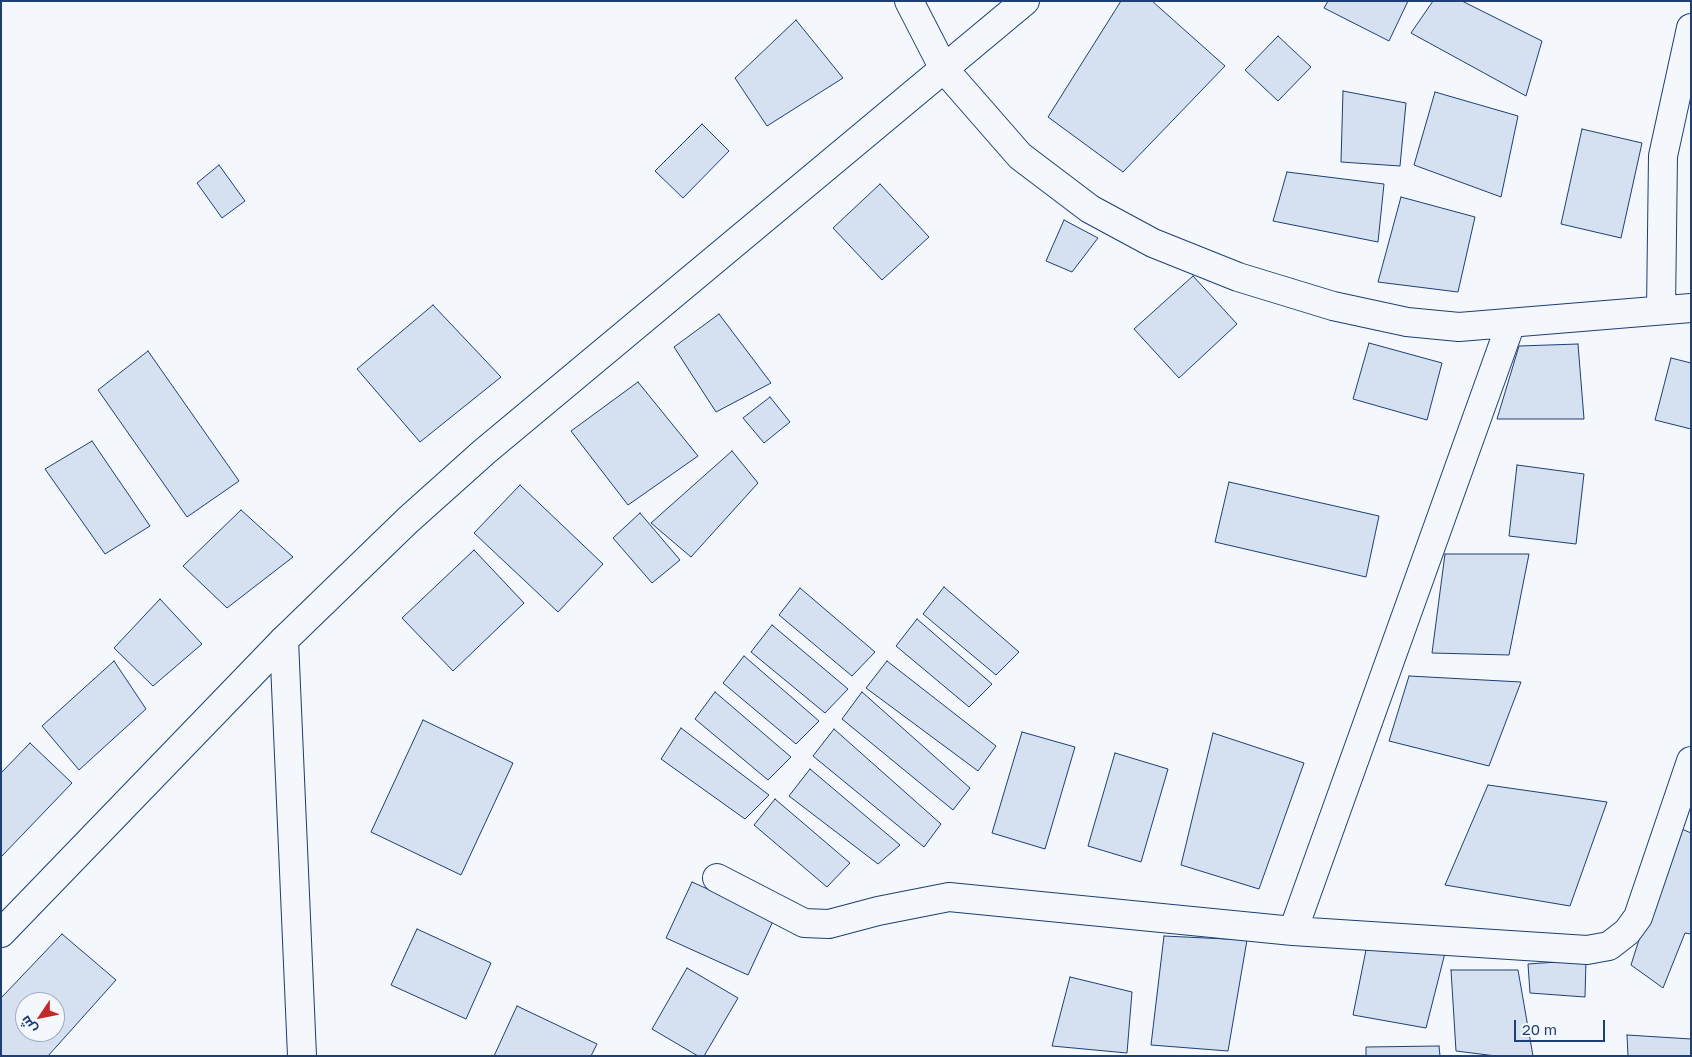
<!DOCTYPE html>
<html>
<head>
<meta charset="utf-8">
<style>
	body { margin:0 }
	#map { position:relative; width:1692px; height:1057px; overflow:hidden; background:#f4f7fb; font-family:"Golos Text",Cairo,sans-serif }
	canvas { display:block }
	.frame { position:absolute; inset:0; border:2px solid #1d3f73; pointer-events:none }
	.north { position:absolute; left:15px; top:992px; width:50px; height:50px; box-sizing:border-box; background:#f4f7fb; border:1px solid #9eadc5; border-radius:50%; rotate:236deg; font-size:14px; font-weight:700; line-height:20px; text-align:center; color:#1d3f73 }
	.north::after { content:''; display:block; margin:auto; width:18px; height:22px; background:#c62828; clip-path:polygon(50% 0,100% 100%,50% 72%,0 100%) }
	.scale { position:absolute; left:1514px; top:1020px; width:91px; height:22px; box-sizing:border-box; border:2px solid #1d3f73; border-top:0; padding-left:6px; font-size:15px; line-height:18px; white-space:nowrap; color:#1d3f73; -webkit-text-stroke:4px #f4f7fb; paint-order:stroke }
</style>
</head>
<body>
<div id="map">
<canvas width="1692" height="1057"></canvas>
<div class="frame"></div>
<div class="north">ش</div>
<div class="scale">20 m</div>
</div>
<script>
const ctx = document.querySelector('canvas').getContext('2d');
ctx.lineJoin = 'round';
function fill(path, color) { ctx.fillStyle = color; ctx.fill(path, 'evenodd'); }
const poly = rows => new Path2D(rows.map(r => 'M' + r).join(''));
function strokePath(path, color, width, dash) { ctx.strokeStyle = color; ctx.lineWidth = width; ctx.lineCap = dash ? 'butt' : 'round'; ctx.setLineDash(dash || []); ctx.stroke(path); }
const building = poly([
	[1121,1,1152,1,1225,66,1123,172,1048,117,1121,1],
	[1328,1,1408,1,1389,41,1324,8,1328,1],
	[1433,1,1462,1,1542,41,1526,96,1411,33,1433,1],
	[796,20,843,78,767,126,735,78,796,20],
	[1278,36,1311,67,1278,101,1245,70,1278,36],
	[1343,91,1406,103,1400,166,1341,162,1343,91],
	[1435,92,1518,116,1501,197,1414,165,1435,92],
	[702,124,729,151,683,198,655,171,702,124],
	[1582,129,1642,143,1621,238,1561,224,1582,129],
	[219,165,245,201,222,218,197,183,219,165],
	[1287,172,1384,184,1378,242,1273,221,1287,172],
	[880,184,929,237,882,280,833,228,880,184],
	[1401,197,1475,217,1458,292,1378,282,1401,197],
	[1064,220,1098,238,1072,272,1046,261,1064,220],
	[1193,276,1237,324,1179,378,1134,329,1193,276],
	[433,305,501,377,420,442,357,369,433,305],
	[719,314,771,383,716,412,674,347,719,314],
	[1369,343,1442,363,1427,420,1353,399,1369,343],
	[1578,344,1584,419,1497,419,1519,346,1578,344],
	[148,351,239,481,187,517,98,390,148,351],
	[1671,358,1691,363,1691,429,1655,420,1671,358],
	[638,382,698,456,628,505,571,431,638,382],
	[770,397,790,422,764,443,743,418,770,397],
	[92,441,150,526,105,554,45,469,92,441],
	[732,451,758,483,691,557,651,523,732,451],
	[1517,465,1584,474,1576,544,1509,536,1517,465],
	[1229,482,1379,516,1366,577,1215,542,1229,482],
	[520,485,603,564,558,612,474,533,520,485],
	[241,510,293,557,227,608,183,566,241,510],
	[640,513,680,560,652,583,613,538,640,513],
	[474,550,524,603,453,671,402,618,474,550],
	[1445,554,1529,554,1509,655,1432,653,1445,554],
	[944,587,1019,652,996,675,923,614,944,587],
	[800,588,875,652,852,676,779,615,800,588],
	[160,599,202,644,153,686,114,648,160,599],
	[917,619,992,684,969,707,896,646,917,619],
	[772,625,848,689,825,713,751,652,772,625],
	[744,656,819,721,796,744,723,683,744,656],
	[114,661,146,709,79,770,42,726,114,661],
	[887,661,996,746,978,771,866,688,887,661],
	[1409,676,1521,682,1489,766,1389,741,1409,676],
	[715,692,791,757,768,780,695,719,715,692],
	[862,692,970,788,953,810,842,719,862,692],
	[423,720,513,763,461,875,371,832,423,720],
	[681,728,769,795,745,819,661,759,681,728],
	[834,729,941,824,924,847,813,756,834,729],
	[1022,732,1075,747,1045,849,992,833,1022,732],
	[1213,733,1304,763,1259,889,1181,865,1213,733],
	[30,743,72,783,1,857,1,773,30,743],
	[1115,753,1168,769,1141,862,1088,846,1115,753],
	[810,769,900,845,878,864,789,796,810,769],
	[1488,785,1607,802,1570,906,1445,885,1488,785],
	[775,799,850,863,827,887,754,825,775,799],
	[1675,826,1691,833,1691,934,1685,933,1663,988,1631,965,1675,826],
	[692,882,774,919,748,975,666,938,692,882],
	[417,929,491,963,466,1019,391,985,417,929],
	[62,934,116,980,48,1056,1,1056,1,998,62,934],
	[25,1002,55,1002,55,1032,25,1032,25,1002],
	[1164,936,1247,940,1228,1051,1151,1045,1164,936],
	[1366,950,1445,953,1426,1028,1353,1015,1366,950],
	[1586,960,1585,997,1530,993,1528,964,1586,960],
	[687,968,738,998,704,1056,698,1056,652,1029,687,968],
	[1451,970,1518,970,1533,1056,1496,1056,1456,1051,1451,970],
	[1070,977,1132,992,1127,1053,1052,1046,1070,977],
	[517,1006,597,1044,591,1056,494,1056,517,1006],
	[1627,1035,1691,1039,1691,1056,1628,1056,1627,1035],
	[1439,1046,1440,1056,1366,1056,1366,1047,1439,1046]
]);
fill(building, '#d5e0f0');
strokePath(building, '#1d3f73', 1);
const minor = poly([
	[909,1,944,69,1020,156,1090,209,1153,243,1238,277,1333,306,1407,322,1459,327,1691,308],
	[1661,310,1663,156,1691,28],
	[284,640,302,1056],
	[717,878,804,923,829,924,878,911,949,897,1293,931,1587,950,1609,946,1627,932,1638,917,1691,761],
	[1293,931,1511,323]
]);
const secondary = poly([
	[1,933,284,640,408,520,484,452,1025,1]
]);
strokePath(minor, '#1d3f73', 30);
strokePath(secondary, '#1d3f73', 30);
strokePath(minor, '#f4f7fb', 28);
strokePath(secondary, '#f4f7fb', 28);
</script>
</body>
</html>
